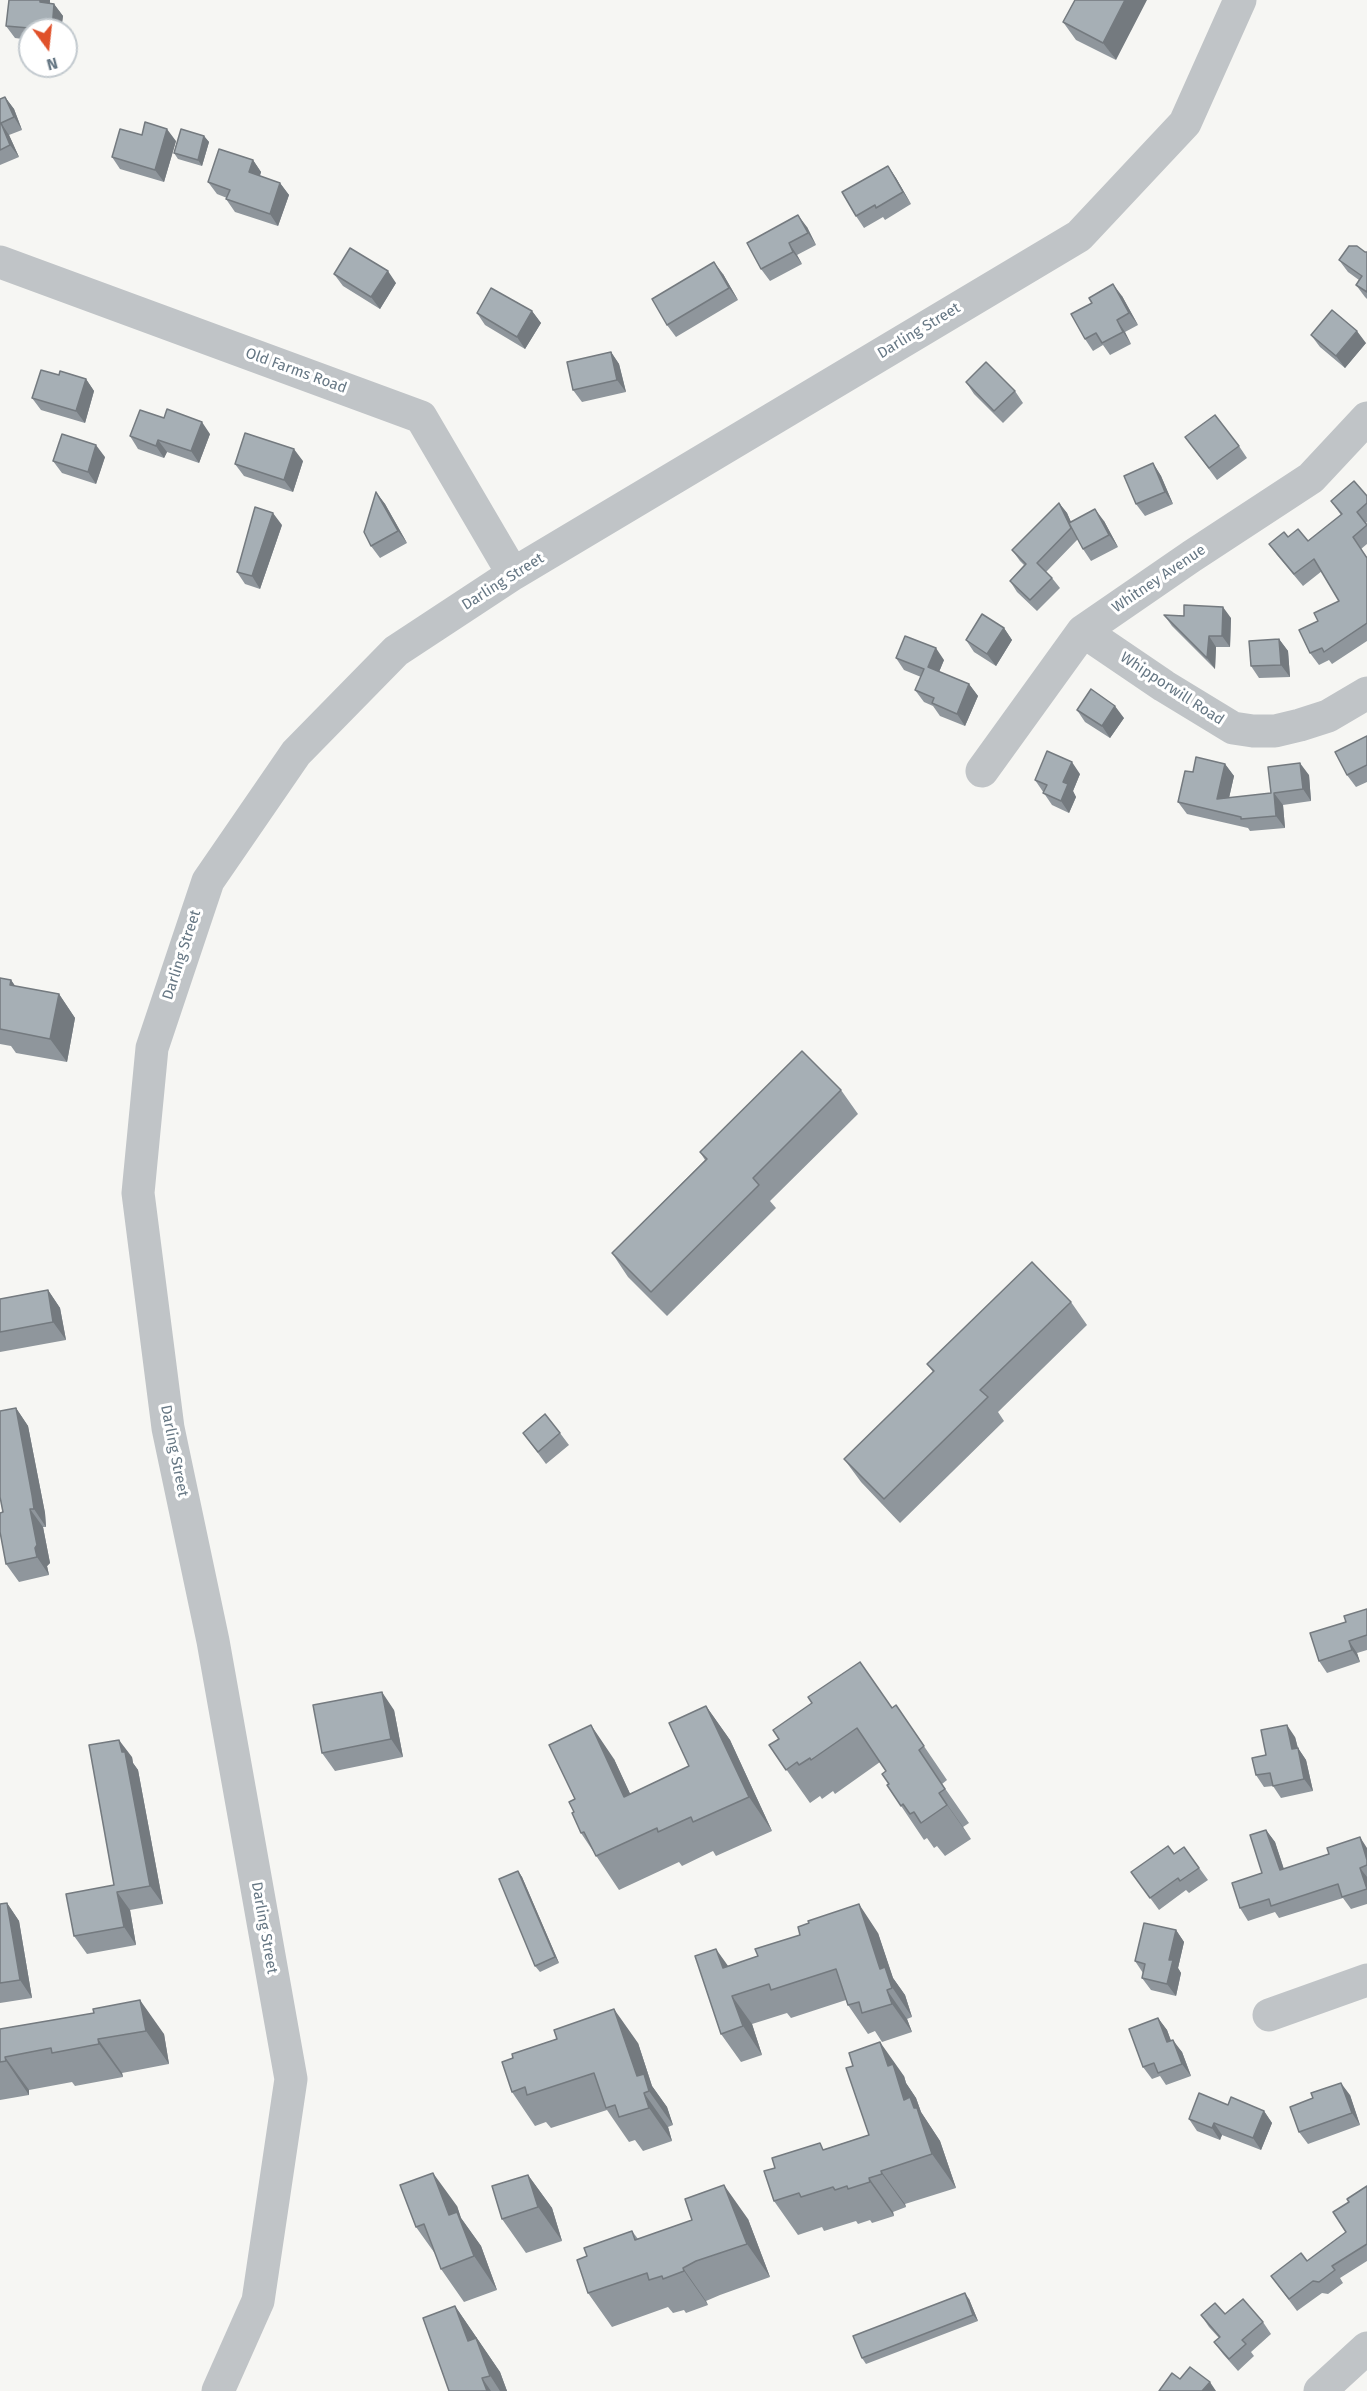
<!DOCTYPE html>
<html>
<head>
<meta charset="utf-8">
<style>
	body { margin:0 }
	#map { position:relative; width:1367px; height:2391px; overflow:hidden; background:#f6f6f3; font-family:"Fira Sans",sans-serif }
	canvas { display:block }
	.north { position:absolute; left:18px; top:18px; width:60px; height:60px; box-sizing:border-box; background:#fff; border:2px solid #c2c9ce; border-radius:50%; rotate:165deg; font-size:16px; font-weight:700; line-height:24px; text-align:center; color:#667784 }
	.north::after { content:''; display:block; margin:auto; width:21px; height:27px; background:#e0512a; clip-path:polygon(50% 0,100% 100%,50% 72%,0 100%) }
</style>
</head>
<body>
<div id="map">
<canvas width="1367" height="2391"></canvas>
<div class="north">N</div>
</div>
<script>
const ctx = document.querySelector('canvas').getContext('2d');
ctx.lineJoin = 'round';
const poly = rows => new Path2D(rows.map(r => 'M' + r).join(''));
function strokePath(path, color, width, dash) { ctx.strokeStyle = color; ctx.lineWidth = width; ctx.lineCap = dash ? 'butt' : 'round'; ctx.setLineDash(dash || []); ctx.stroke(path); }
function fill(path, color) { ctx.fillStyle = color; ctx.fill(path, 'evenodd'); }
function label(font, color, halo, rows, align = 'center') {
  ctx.font = font + ' "Fira Sans",sans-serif'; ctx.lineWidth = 6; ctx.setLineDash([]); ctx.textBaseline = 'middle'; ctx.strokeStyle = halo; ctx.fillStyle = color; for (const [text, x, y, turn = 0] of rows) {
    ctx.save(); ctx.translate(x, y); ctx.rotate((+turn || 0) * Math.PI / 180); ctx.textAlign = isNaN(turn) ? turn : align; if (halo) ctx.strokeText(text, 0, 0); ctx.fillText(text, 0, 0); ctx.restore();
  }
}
strokePath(poly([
	[0,262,421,417,513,574],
	[1083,631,1164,686,1233,728,1253,731,1275,731,1300,725,1328,716,1367,693],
	[982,771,1083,631,1192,556,1311,478,1367,418],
	[1269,2015,1367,1980],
	[218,2391,258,2301,291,2079,213,1641,168,1428,138,1193,152,1048,208,881,296,753,396,651,513,574,1079,236,1185,123,1240,0],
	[1320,2391,1367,2348]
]), '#c0c4c7', 33);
fill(poly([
	[9,0,50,0,50,3,54,4,63,16,61,30,30,30,30,40,15,38,6,26],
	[1075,0,1116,60,1076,40,1063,22],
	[5,97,14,109,22,130,9,135,19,157,0,165,0,99],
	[142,135,176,141,164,182,120,169,112,157],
	[204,136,209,142,202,166,178,159,174,153],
	[253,160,261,172,260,176,280,183,289,195,278,226,235,212,226,199,227,198,217,194,208,182],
	[888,166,896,178,911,204,885,220,883,217,864,228,856,216],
	[807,227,816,245,797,255,802,264,770,281,761,269,747,243],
	[1367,252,1367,299,1365,297,1356,285,1359,280,1348,272,1339,260],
	[334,274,396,283,380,309,343,286],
	[723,274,738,300,676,337,667,325],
	[1122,296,1138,325,1125,332,1131,344,1110,355,1103,345,1093,351,1085,339],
	[532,311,541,323,525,349,485,325,477,313],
	[1311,335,1366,343,1345,368,1320,347],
	[611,352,619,364,626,392,582,402,573,390],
	[59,375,86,379,94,391,85,423,41,410,32,398],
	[966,382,1015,391,1023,403,1003,423,974,394],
	[210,434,199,463,167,452,164,458,138,449,130,436],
	[1185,437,1239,446,1247,458,1217,480],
	[105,457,96,484,62,473,53,461],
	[303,461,293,492,244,476,235,464],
	[1153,463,1161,476,1173,504,1145,516,1136,504],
	[376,492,385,504,407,543,380,558,371,546],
	[1367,496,1367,522,1366,523,1367,524,1367,544,1361,549,1367,557,1367,641,1332,664,1329,660,1319,665,1310,653,1318,621,1339,601,1322,571,1303,586,1277,555,1269,544,1288,537,1308,541,1341,515,1331,501],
	[1059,503,1067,513,1071,522,1104,521,1118,547,1091,561,1083,549,1078,539,1046,572,1052,578,1060,588,1037,611,1017,592,1010,581,1024,565,1020,561,1012,550],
	[282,525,260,589,245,584,237,572],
	[1164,615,1231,618,1230,647,1216,647,1215,669,1172,626],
	[1004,628,1012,640,996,666,974,652,966,640],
	[1279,639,1288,651,1290,677,1259,678,1251,666],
	[896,658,944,660,939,672,969,684,978,696,965,726,940,716,933,706,924,702,915,690,921,677,904,670],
	[1077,710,1124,718,1110,738,1085,722],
	[1367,736,1367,782,1356,787,1347,775],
	[1225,764,1234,776,1229,798,1271,793,1309,775,1311,801,1283,805,1285,828,1250,831,1248,828,1187,814,1178,802,1193,772],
	[1080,774,1073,791,1076,797,1069,813,1052,805,1035,780],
	[0,978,11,980,15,986,59,994,75,1018,67,1062,16,1053,11,1046,0,1044],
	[841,1090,858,1114,770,1201,776,1208,667,1316,628,1277,612,1253,705,1160,700,1152],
	[48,1290,60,1308,66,1340,0,1352,0,1299],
	[1071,1302,1087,1325,998,1412,1004,1421,900,1523,861,1482,844,1459,933,1372,927,1364],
	[16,1408,28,1426,45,1513,46,1527,43,1527,50,1563,47,1566,49,1575,19,1582,6,1564,3,1512],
	[523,1433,560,1433,569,1445,546,1464],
	[1367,1609,1367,1650,1357,1653,1360,1662,1327,1673,1319,1661,1346,1622],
	[896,1705,947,1780,942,1784,969,1823,963,1827,971,1839,945,1856,937,1846,934,1848,927,1838,924,1840,887,1785,889,1784,886,1771,880,1762,835,1794,833,1791,822,1799,820,1796,810,1803,769,1745,892,1708],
	[706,1706,730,1740,772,1831,716,1856,713,1851,682,1866,679,1862,619,1890,581,1833,574,1812,575,1799,614,1759,630,1794,689,1766],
	[394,1710,403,1757,335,1771,322,1753],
	[1295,1737,1298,1748,1306,1760,1313,1791,1281,1798,1273,1786,1264,1787,1256,1775,1266,1755],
	[132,1757,133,1763,138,1770,163,1904,130,1910,136,1945,87,1954,74,1936,114,1885],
	[1266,1830,1275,1842,1284,1869,1367,1848,1367,1904,1351,1909,1343,1898,1279,1918,1275,1912,1248,1921,1240,1908,1262,1873],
	[1184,1847,1208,1880,1189,1893,1186,1890,1159,1910,1131,1872,1174,1854],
	[518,1871,522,1877,559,1963,540,1972,535,1966],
	[7,1903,19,1921,32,1998,0,2003,0,1904],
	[1176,1930,1184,1942,1178,1968,1181,1973,1176,1996,1151,1990,1142,1978,1143,1973,1135,1961],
	[878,1933,893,1978,905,1995,912,2017,907,2019,912,2032,882,2042,875,2031,868,2034,848,2005,846,2000,791,2018,787,2013,752,2024,762,2055,741,2062,721,2034,728,1966],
	[94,2013,164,2034,169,2064,122,2073,123,2077,75,2086,72,2082,29,2090,29,2095,0,2100,0,2029],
	[1158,2018,1167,2030,1171,2041,1182,2052,1191,2076,1166,2085,1160,2076,1152,2079,1143,2067],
	[638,2043,652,2086,667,2107,673,2125,668,2127,672,2141,643,2151,635,2140,629,2142,607,2110,551,2128,546,2122,535,2126,512,2092],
	[904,2076,906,2083,916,2098,921,2112,940,2141,956,2188,905,2204,906,2207,893,2212,894,2216,872,2223,870,2220,858,2224,856,2221,824,2231,822,2227,798,2235,774,2201,825,2149,869,2135],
	[1350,2095,1360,2125,1308,2144,1299,2132,1313,2098],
	[1228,2105,1264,2111,1272,2123,1261,2150,1222,2135,1220,2140,1197,2131,1189,2119],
	[528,2175,552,2208,562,2241,526,2253,502,2219],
	[1367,2186,1367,2261,1340,2278,1343,2283,1328,2294,1322,2293,1297,2311,1271,2276,1307,2261,1346,2232,1349,2202],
	[457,2206,461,2218,481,2246,497,2290,464,2302,441,2269,436,2255,416,2227],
	[748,2219,770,2277,720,2295,706,2301,708,2305,686,2313,684,2310,673,2313,668,2307,612,2327,588,2293,632,2231,638,2239],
	[969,2299,978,2321,866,2364,862,2358],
	[455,2306,500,2372,507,2391,449,2391],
	[1225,2314,1263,2322,1271,2334,1251,2352,1254,2356,1238,2371,1223,2354,1214,2342,1219,2338,1209,2327,1201,2315]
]), '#8f969c');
fill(poly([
	[40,0,50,0,49,14,40,2],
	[1125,0,1147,0,1116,60,1103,43],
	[54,4,63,16,61,30,52,30],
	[5,97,14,109,22,130,14,117],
	[1,123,9,135,19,157,10,145],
	[167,129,176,141,164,182,155,170],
	[204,136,209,142,202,166,198,160],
	[253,160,261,172,257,184,249,172],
	[888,166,896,178,911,204,903,192],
	[280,183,289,195,278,226,270,214],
	[798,215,807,227,816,245,808,233],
	[789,243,797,255,802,264,793,252],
	[714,262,723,274,738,300,729,288],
	[388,271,396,283,380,309,371,297],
	[1113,284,1122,296,1138,325,1129,313],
	[532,311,541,323,525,349,517,337],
	[1117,320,1125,332,1131,344,1123,332],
	[1357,331,1366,343,1345,368,1336,356],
	[611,352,619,364,626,392,617,380],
	[86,379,94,391,85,423,76,411],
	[202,422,210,434,199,463,191,451],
	[158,440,167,452,164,458,156,446],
	[96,445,105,457,96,484,88,472],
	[294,449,303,461,293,492,284,480],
	[1153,463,1161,476,1173,504,1165,492],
	[376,492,385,504,407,543,398,531],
	[1059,503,1067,513,1078,538,1071,528],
	[1095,509,1104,521,1118,547,1109,535],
	[273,513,282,525,260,589,252,576],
	[1223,607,1231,618,1230,647,1222,636],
	[1004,628,1012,640,996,666,987,654],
	[1209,636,1216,647,1215,669,1207,658],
	[1279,639,1288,651,1290,677,1281,665],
	[936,648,944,660,936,679,928,667],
	[969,684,978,696,965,726,957,714],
	[1115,706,1124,718,1110,738,1102,726],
	[1072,762,1080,774,1073,791,1076,797,1069,813,1061,801,1063,782],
	[1300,763,1309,775,1311,801,1303,789],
	[1225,764,1234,776,1226,811,1217,799],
	[1274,793,1283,805,1285,828,1276,816],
	[11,980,27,1003,10,985],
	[59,994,75,1018,67,1062,50,1039],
	[48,1290,60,1308,66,1340,53,1322],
	[16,1408,28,1426,45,1513,46,1527,34,1509],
	[30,1509,43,1527,50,1563,47,1566,49,1575,37,1557,35,1548],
	[1349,1641,1357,1653,1360,1662,1352,1650],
	[382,1692,394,1710,403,1757,391,1739],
	[706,1706,730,1740,772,1831,749,1797],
	[591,1725,614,1759,647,1830,624,1797],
	[1287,1725,1295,1737,1301,1761,1292,1749],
	[119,1740,132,1757,133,1763,138,1770,163,1904,150,1886],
	[1298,1748,1306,1760,1313,1791,1304,1779],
	[939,1793,963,1827,971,1839,947,1805],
	[1266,1830,1275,1842,1288,1882,1280,1870],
	[1360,1837,1367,1848,1367,1860],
	[1360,1868,1367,1877,1367,1889],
	[518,1871,522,1877,559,1963,555,1957],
	[117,1892,130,1910,136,1945,124,1927],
	[7,1903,19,1921,32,1998,20,1980],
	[859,1904,878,1933,893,1978,905,1995,912,2017,880,1969],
	[1176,1930,1184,1942,1178,1968,1181,1973,1176,1996,1167,1984,1169,1960],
	[716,1949,736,1977,723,1968],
	[887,1990,907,2019,912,2032,892,2004],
	[732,1996,752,2024,762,2055,743,2026],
	[140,2000,164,2034,169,2064,146,2031],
	[614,2009,638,2043,652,2086,667,2107,673,2125,649,2091,637,2076],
	[1158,2018,1167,2030,1176,2054,1167,2042],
	[98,2039,122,2073,123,2077,99,2044],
	[1173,2040,1182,2052,1191,2076,1182,2064],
	[880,2042,904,2076,906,2083,916,2098,921,2112,940,2141,956,2188,932,2154,888,2066],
	[5,2057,29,2090,29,2095,6,2061],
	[1341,2083,1350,2095,1360,2125,1352,2113],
	[644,2093,668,2127,672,2141,649,2108],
	[1264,2111,1272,2123,1261,2150,1253,2138],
	[1214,2123,1222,2135,1220,2140,1212,2128],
	[881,2171,905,2204,906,2207,882,2174],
	[433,2173,457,2206,461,2218,481,2246,497,2290,474,2256,449,2215],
	[528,2175,552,2208,562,2241,538,2207],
	[869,2178,893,2212,894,2216,870,2182],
	[724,2185,748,2219,770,2277,747,2244],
	[683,2268,706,2301,708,2305,684,2271],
	[965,2293,969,2299,978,2321,973,2315],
	[455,2306,500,2372,507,2391,500,2391,468,2341],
	[482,2378,491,2391,487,2391],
	[1210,2382,1216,2391,1202,2391]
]), '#747a7f');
const building = poly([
	[9,0,40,0,40,2,54,4,52,30,6,26,9,0],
	[1075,0,1125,0,1103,43,1063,22,1075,0],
	[5,97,14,117,1,123,10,145,0,150,0,99,5,97],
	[145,122,167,129,155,170,112,157,120,129,142,135,145,122],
	[181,129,204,136,198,160,174,153,181,129],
	[219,149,253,160,249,172,280,183,270,214,226,199,230,190,208,182,219,149],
	[888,166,903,192,876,208,875,205,856,216,842,192,888,166],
	[798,215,808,233,789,243,793,252,761,269,747,243,798,215],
	[1349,246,1357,246,1365,252,1367,252,1367,292,1356,285,1362,276,1339,260,1349,246],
	[350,248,388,271,371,297,334,274,350,248],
	[714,262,729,288,667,325,652,299,714,262],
	[1113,284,1129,313,1117,320,1123,332,1102,343,1096,333,1085,339,1071,314,1092,303,1089,298,1113,284],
	[491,288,532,311,517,337,477,313,491,288],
	[1332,310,1357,331,1336,356,1311,335,1332,310],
	[611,352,617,380,573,390,567,362,611,352],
	[986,362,1015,391,994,411,966,382,986,362],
	[41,370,59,375,60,371,86,379,76,411,32,398,41,370],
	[167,409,202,422,191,451,158,440,156,446,130,436,140,410,164,418,167,409],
	[1215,415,1239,446,1209,468,1185,437,1215,415],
	[245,433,294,449,284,480,235,464,245,433],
	[62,434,96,445,88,472,53,461,62,434],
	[1153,463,1165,492,1136,504,1124,476,1153,463],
	[1354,481,1367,496,1367,503,1357,512,1367,525,1353,537,1367,558,1367,623,1324,652,1322,648,1310,653,1299,630,1318,621,1314,613,1339,601,1314,559,1294,574,1269,544,1284,532,1288,537,1298,529,1308,541,1342,514,1331,501,1354,481],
	[376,492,398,531,371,546,364,532,376,492],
	[1059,503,1071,528,1037,563,1052,578,1030,600,1010,581,1026,564,1012,550,1059,503],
	[255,507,273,513,252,576,237,572,255,507],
	[1095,509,1109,535,1083,549,1069,523,1095,509],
	[1184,605,1223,607,1222,636,1209,636,1207,658,1164,615,1184,616,1184,605],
	[982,614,1004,628,987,654,966,640,982,614],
	[905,636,936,648,928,667,969,684,957,714,932,703,934,698,915,690,924,669,896,658,905,636],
	[1279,639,1281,665,1251,666,1249,641,1279,639],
	[1091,689,1115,706,1102,726,1077,710,1091,689],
	[1367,736,1367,765,1347,775,1335,752,1367,736],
	[1047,751,1072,762,1063,782,1068,784,1061,801,1043,793,1047,785,1035,780,1047,751],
	[1196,757,1225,764,1217,799,1271,793,1268,767,1300,763,1303,789,1274,793,1276,816,1241,819,1241,817,1178,802,1185,771,1193,772,1196,757],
	[0,978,11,980,10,985,59,994,50,1039,0,1029,0,978],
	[802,1051,841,1090,753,1178,759,1185,651,1292,612,1253,707,1159,700,1152,802,1051],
	[1032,1262,1071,1302,980,1390,988,1397,884,1499,844,1459,934,1371,927,1364,1032,1262],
	[48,1290,53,1322,0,1332,0,1299,48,1290],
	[16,1408,32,1495,34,1509,30,1509,37,1545,35,1548,37,1557,6,1564,0,1532,0,1513,3,1512,0,1497,0,1411,16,1408],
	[545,1414,560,1433,538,1452,523,1433,545,1414],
	[1367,1609,1367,1635,1349,1641,1352,1650,1319,1661,1310,1633,1346,1622,1344,1616,1367,1609],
	[860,1662,892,1708,896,1705,924,1746,919,1750,945,1789,939,1793,947,1805,921,1823,914,1812,910,1814,903,1804,901,1806,887,1785,889,1784,882,1774,886,1771,857,1728,811,1760,810,1758,799,1765,797,1762,786,1770,769,1745,779,1739,773,1730,812,1703,808,1697,860,1662],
	[382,1692,391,1739,322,1753,313,1705,382,1692],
	[706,1706,749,1797,693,1822,691,1817,658,1832,657,1828,596,1856,584,1832,581,1833,572,1813,574,1812,569,1802,575,1799,549,1745,591,1725,624,1797,689,1766,669,1723,706,1706],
	[1287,1725,1292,1749,1298,1748,1304,1779,1273,1786,1270,1773,1256,1775,1252,1758,1266,1755,1261,1730,1287,1725],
	[119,1740,122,1752,125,1752,150,1886,117,1892,124,1927,74,1936,66,1894,114,1885,89,1745,119,1740],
	[1266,1830,1280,1870,1329,1854,1327,1848,1360,1837,1367,1860,1367,1865,1360,1868,1367,1889,1342,1897,1338,1884,1271,1906,1269,1899,1240,1908,1232,1883,1262,1873,1250,1835,1266,1830],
	[1168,1846,1174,1854,1184,1847,1199,1868,1180,1881,1178,1878,1150,1898,1131,1872,1168,1846],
	[518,1871,555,1957,535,1966,499,1879,518,1871],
	[7,1903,20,1980,0,1983,0,1904,7,1903],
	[859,1904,880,1969,885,1967,892,1988,887,1990,892,2004,862,2013,859,2002,848,2005,836,1969,771,1990,769,1984,732,1996,743,2026,721,2034,695,1956,716,1949,723,1968,758,1956,755,1949,800,1935,798,1927,809,1923,808,1921,859,1904],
	[1144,1923,1176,1930,1169,1960,1173,1960,1167,1984,1142,1978,1145,1964,1135,1961,1144,1923],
	[140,2000,146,2031,98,2039,99,2044,52,2053,51,2048,5,2057,6,2061,0,2062,0,2029,94,2013,93,2009,140,2000],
	[614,2009,637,2076,644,2074,649,2091,644,2093,649,2108,619,2117,615,2105,606,2108,594,2073,527,2095,525,2087,512,2092,502,2062,513,2058,512,2054,557,2039,554,2030,614,2009],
	[1158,2018,1167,2042,1173,2040,1182,2064,1158,2073,1154,2063,1143,2067,1129,2029,1158,2018],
	[880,2042,888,2066,893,2064,904,2100,910,2097,914,2108,917,2108,932,2154,881,2171,882,2174,869,2178,870,2182,848,2189,847,2186,835,2190,833,2187,801,2197,799,2193,774,2201,764,2171,775,2168,772,2158,820,2143,823,2150,869,2135,846,2068,853,2066,849,2053,880,2042],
	[1341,2083,1352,2113,1299,2132,1290,2107,1313,2098,1311,2093,1341,2083],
	[1199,2093,1228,2105,1231,2097,1264,2111,1253,2138,1214,2123,1212,2128,1189,2119,1199,2093],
	[433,2173,449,2215,457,2212,474,2256,441,2269,424,2224,416,2227,400,2185,433,2173],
	[528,2175,538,2207,502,2219,492,2186,528,2175],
	[724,2185,747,2244,696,2261,683,2268,684,2271,663,2279,662,2276,649,2280,647,2273,588,2293,577,2260,587,2256,584,2248,632,2231,635,2240,692,2220,685,2199,724,2185],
	[1367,2186,1367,2244,1332,2266,1335,2270,1319,2282,1313,2281,1289,2299,1271,2276,1301,2253,1307,2261,1346,2232,1333,2212,1349,2202,1347,2199,1367,2186],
	[965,2293,973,2315,862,2358,853,2336,965,2293],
	[1243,2299,1263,2322,1242,2340,1246,2344,1229,2359,1214,2342,1220,2337,1201,2315,1215,2303,1225,2314,1243,2299],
	[455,2306,468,2341,476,2338,490,2376,482,2378,487,2391,449,2391,423,2318,455,2306],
	[1190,2367,1210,2382,1202,2391,1159,2391,1172,2373,1180,2379,1190,2367]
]);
fill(building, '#a6afb5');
strokePath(building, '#747a7f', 1.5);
label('15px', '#667784', '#fff', [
	["Darling Street",919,331,-31],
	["Old Farms Road",296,371,20],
	["Whitney Avenue",1159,579,-34],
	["Darling Street",503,582,-32],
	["Whipporwill Road",1172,689,33],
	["Darling Street",182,955,-72],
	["Darling Street",174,1451,79],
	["Darling Street",264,1928,80]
]);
</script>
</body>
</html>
